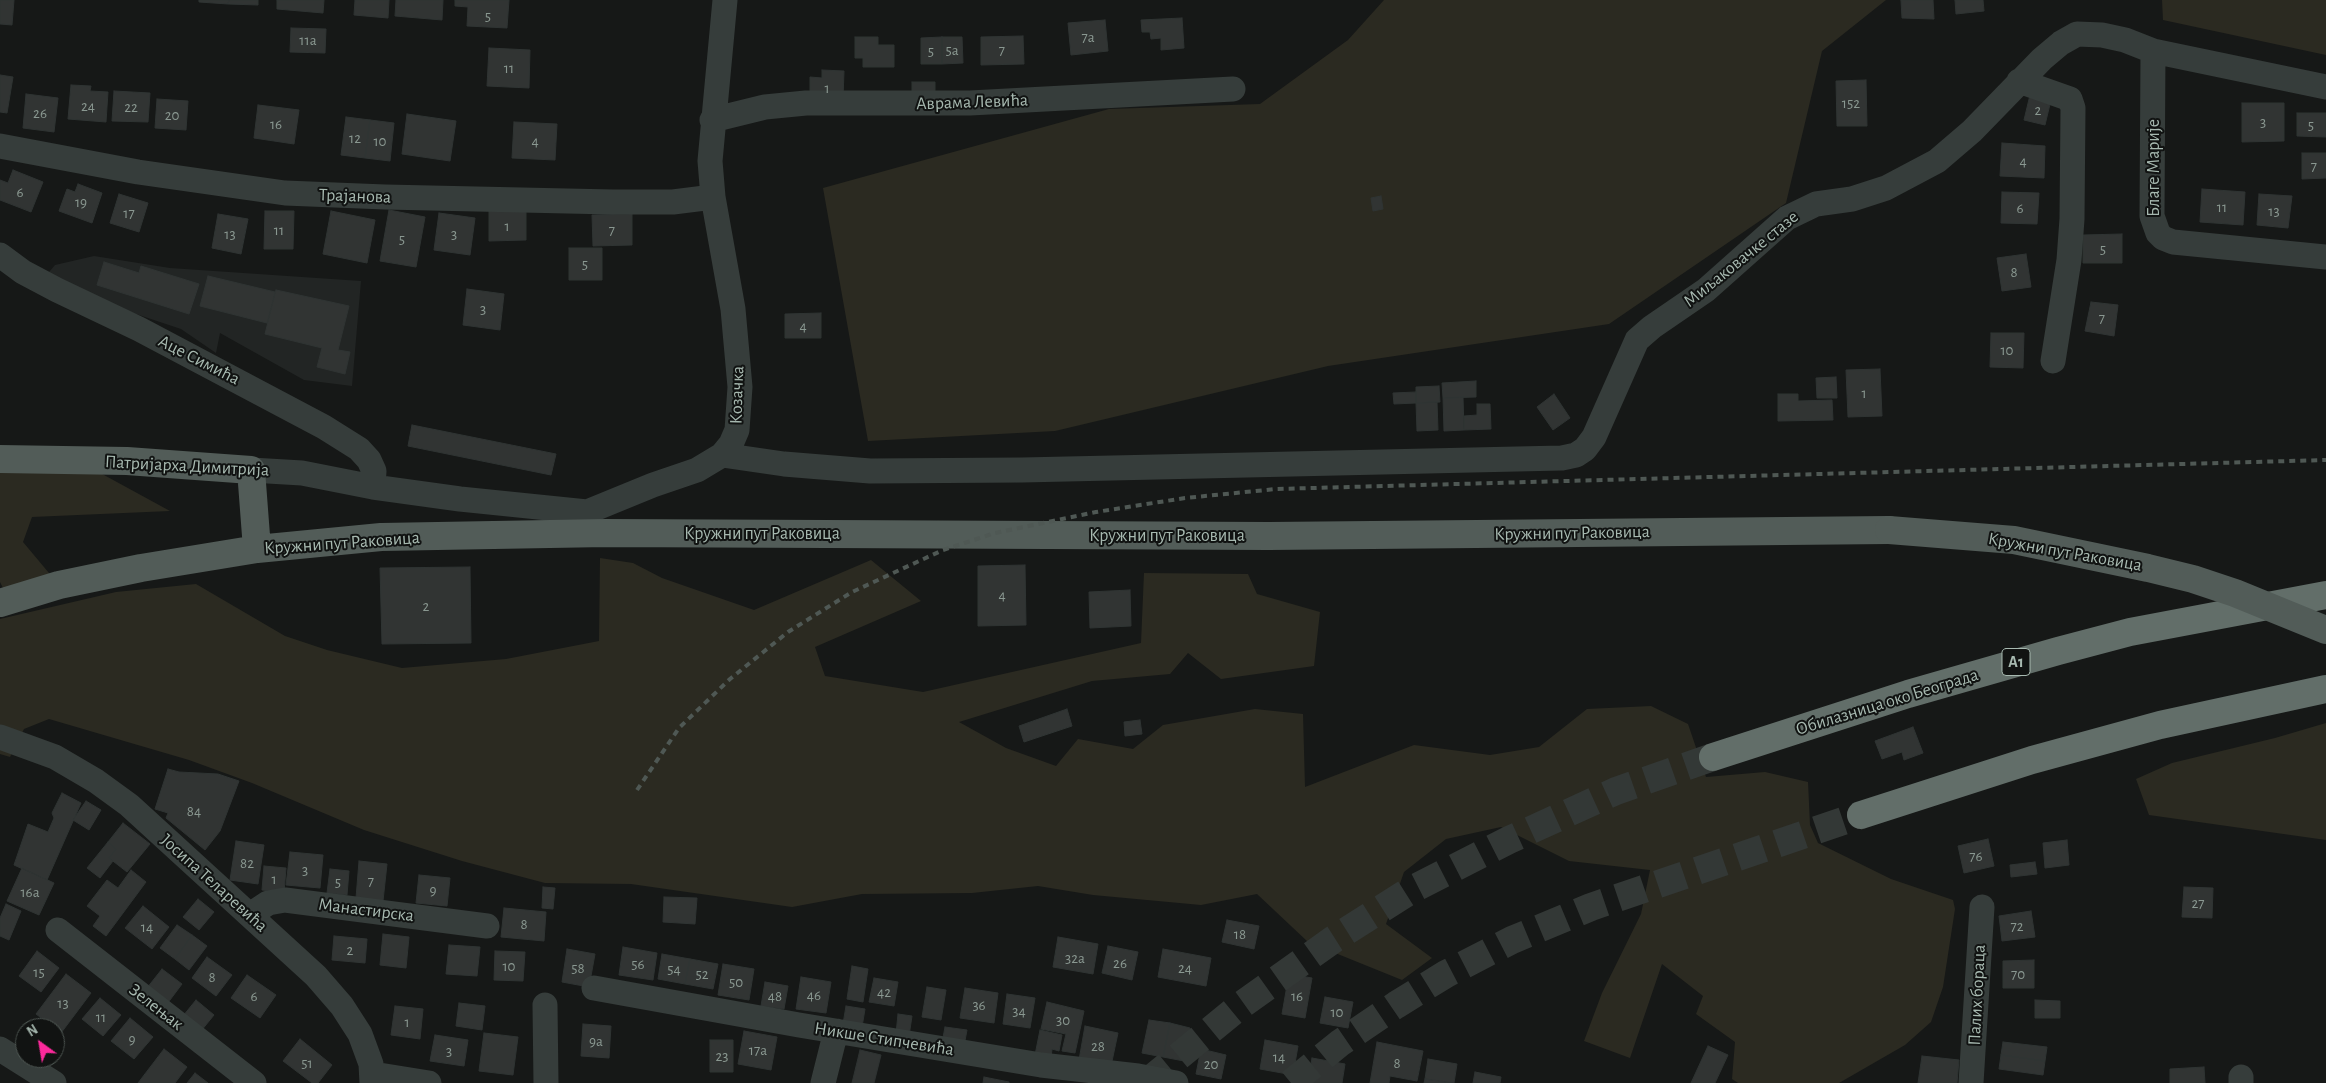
<!DOCTYPE html>
<html>
<head>
<meta charset="utf-8">
<style>
	body { margin:0 }
	#map { position:relative; width:2326px; height:1083px; overflow:hidden; background:#161817; font-family:"Alegreya Sans",sans-serif }
	canvas { display:block }
	.north { position:absolute; left:15px; top:1018px; width:50px; height:50px; box-sizing:border-box; background:#111312; border:1px solid #4d5551; border-radius:50%; rotate:328deg; font-size:14px; font-weight:700; line-height:20px; text-align:center; color:#a7b9b0 }
	.north::after { content:''; display:block; margin:auto; width:18px; height:22px; background:#fc299b; clip-path:polygon(50% 0,100% 100%,50% 72%,0 100%) }
</style>
</head>
<body>
<div id="map">
<canvas width="2326" height="1083"></canvas>
<div class="north">N</div>
</div>
<script>
const ctx = document.querySelector('canvas').getContext('2d');
ctx.lineJoin = 'round';
function fill(path, color) { ctx.fillStyle = color; ctx.fill(path, 'evenodd'); }
const poly = rows => new Path2D(rows.map(r => 'M' + r).join(''));
function strokePath(path, color, width, dash) { ctx.strokeStyle = color; ctx.lineWidth = width; ctx.lineCap = dash ? 'butt' : 'round'; ctx.setLineDash(dash || []); ctx.stroke(path); }
function label(font, color, halo, rows, align = 'center') {
  ctx.font = font + ' "Alegreya Sans",sans-serif'; ctx.lineWidth = 4; ctx.setLineDash([]); ctx.textBaseline = 'middle'; ctx.strokeStyle = halo; ctx.fillStyle = color; for (const [text, x, y, turn = 0] of rows) {
    ctx.save(); ctx.translate(x, y); ctx.rotate((+turn || 0) * Math.PI / 180); ctx.textAlign = isNaN(turn) ? turn : align; if (halo) ctx.strokeText(text, 0, 0); ctx.fillText(text, 0, 0); ctx.restore();
  }
}
fill(poly([
	[94,256,170,268,361,281,352,386,304,380,220,333,216,353,181,329,103,303,44,278,55,265]
]), '#222524');
fill(poly([
	[1384,0,1886,0,1822,51,1786,203,1609,324,1328,366,1055,431,868,441,823,188,1109,109,1260,104,1348,40],
	[2162,0,2326,0,2326,55,2163,20],
	[93,469,170,511,32,517,23,542,54,579,3,588,0,582,0,470],
	[600,558,633,563,662,578,754,610,871,560,921,601,815,647,825,676,923,692,1141,643,1144,573,1248,574,1257,594,1320,612,1314,666,1221,679,1188,653,1170,674,1092,681,959,722,1006,748,1056,766,1078,739,1133,749,1163,725,1255,709,1303,714,1305,787,1414,745,1490,755,1539,747,1587,709,1651,706,1688,724,1706,777,1765,772,1808,782,1810,825,1818,843,1891,879,1953,900,1955,909,1943,987,1931,1022,1905,1045,1839,1083,1738,1083,1732,1079,1735,1042,1696,1014,1703,996,1662,964,1630,1058,1584,1041,1602,993,1641,914,1650,870,1569,861,1501,827,1446,839,1404,872,1386,924,1432,958,1402,980,1308,942,1257,894,1201,905,1093,895,1038,886,972,893,862,894,792,907,631,884,545,883,462,861,364,830,252,783,189,760,49,719,24,729,10,757,0,754,0,619,116,592,196,584,285,636,327,650,402,668,506,659,599,641],
	[2326,723,2326,840,2149,815,2136,779,2172,763,2275,738]
]), '#2b2a21');
const building = poly([
	[0,0,14,0,12,25,0,24,0,0],
	[199,0,229,0,228,4,199,2,199,0],
	[229,0,258,0,258,5,228,4,229,0],
	[277,0,324,0,323,13,277,9,277,0],
	[355,0,389,0,388,18,354,15,355,0],
	[396,0,443,0,442,20,395,16,396,0],
	[455,0,509,0,507,28,467,26,468,7,455,6,455,0],
	[1901,0,1933,0,1934,19,1902,18,1901,0],
	[1955,0,1983,0,1984,11,1956,14,1955,0],
	[1182,18,1184,48,1161,50,1161,38,1151,39,1150,32,1142,32,1141,20,1182,18],
	[1105,20,1108,51,1071,55,1068,23,1105,20],
	[291,28,326,29,325,53,290,52,291,28],
	[1023,36,1024,64,981,65,981,37,1023,36],
	[855,37,878,37,878,45,894,45,894,67,863,67,863,58,855,58,855,37],
	[942,37,962,37,963,63,942,64,942,37],
	[942,37,942,64,921,64,921,38,942,37],
	[489,48,530,50,529,88,487,86,489,48],
	[822,70,844,71,843,99,810,98,810,77,822,78,822,70],
	[0,75,13,77,7,113,0,112,0,75],
	[1866,80,1867,126,1837,126,1836,81,1866,80],
	[912,82,935,82,935,97,912,97,912,82],
	[71,85,91,86,90,91,108,92,106,122,68,119,71,85],
	[114,91,150,93,148,122,112,121,114,91],
	[26,94,58,98,54,132,23,128,26,94],
	[2030,95,2051,100,2045,125,2024,120,2030,95],
	[157,99,188,101,186,130,155,128,157,99],
	[2242,103,2284,103,2284,141,2242,142,2242,103],
	[258,105,299,110,294,144,254,138,258,105],
	[2297,113,2326,113,2326,137,2297,136,2297,113],
	[407,114,456,121,450,161,402,154,407,114],
	[346,117,370,120,365,158,341,155,346,117],
	[370,120,394,123,390,161,365,158,370,120],
	[514,122,557,124,555,160,512,158,514,122],
	[2002,143,2045,146,2044,178,2000,176,2002,143],
	[2302,153,2326,153,2326,178,2302,179,2302,153],
	[13,170,43,182,31,212,0,200,0,180,8,183,13,170],
	[78,184,102,193,92,223,59,211,67,189,75,192,78,184],
	[2202,189,2245,192,2243,225,2200,222,2202,189],
	[2002,192,2039,193,2037,224,2001,223,2002,192],
	[119,194,148,203,139,232,110,223,119,194],
	[2259,194,2292,196,2288,228,2257,225,2259,194],
	[1381,196,1383,209,1373,211,1371,198,1381,196],
	[389,210,425,217,416,267,380,261,389,210],
	[265,211,294,211,293,249,264,249,265,211],
	[331,211,375,220,367,263,323,254,331,211],
	[489,211,526,211,526,240,489,241,489,211],
	[439,213,475,218,470,255,434,250,439,213],
	[218,214,248,219,241,254,212,248,218,214],
	[632,214,632,245,593,246,592,215,632,214],
	[2122,234,2122,263,2083,263,2083,235,2122,234],
	[569,248,602,248,602,280,569,280,569,248],
	[2026,254,2031,287,2002,291,1997,258,2026,254],
	[104,262,139,273,141,266,199,284,189,314,97,285,104,262],
	[208,276,275,292,267,323,200,306,208,276],
	[467,289,504,294,500,330,463,325,467,289],
	[276,290,349,306,338,350,350,352,345,374,317,367,322,348,265,334,276,290],
	[2091,302,2118,305,2114,336,2085,331,2091,302],
	[821,313,821,338,785,338,785,314,821,313],
	[1991,333,2024,333,2023,368,1990,367,1991,333],
	[1880,369,1882,416,1848,417,1846,370,1880,369],
	[1836,377,1837,398,1817,398,1816,378,1836,377],
	[1476,381,1476,397,1443,398,1442,383,1476,381],
	[1439,386,1440,402,1416,403,1416,387,1439,386],
	[1416,392,1416,403,1394,404,1393,393,1416,392],
	[1554,394,1570,418,1553,430,1537,407,1554,394],
	[1778,394,1798,394,1798,401,1832,400,1833,420,1778,421,1778,394],
	[1463,397,1464,430,1444,431,1443,398,1463,397],
	[1437,402,1438,430,1417,431,1416,403,1437,402],
	[1477,404,1490,404,1491,429,1464,430,1464,416,1477,415,1477,404],
	[412,425,556,454,551,475,408,446,412,425],
	[1025,565,1026,625,978,626,978,566,1025,565],
	[470,567,471,643,382,644,380,568,470,567],
	[1130,590,1131,626,1090,628,1089,592,1130,590],
	[1067,709,1072,726,1024,742,1019,726,1067,709],
	[1140,720,1142,734,1125,736,1124,722,1140,720],
	[1913,727,1923,753,1904,760,1902,752,1882,759,1875,741,1913,727],
	[168,769,179,772,218,774,239,781,220,831,205,850,166,818,168,813,155,809,168,769],
	[62,793,81,803,47,880,14,865,28,824,48,832,54,818,52,813,62,793],
	[86,801,101,810,89,830,73,820,86,801],
	[123,823,150,844,127,872,109,858,116,849,108,842,123,823],
	[1988,839,1994,866,1964,873,1958,846,1988,839],
	[2067,840,2069,865,2045,868,2043,843,2067,840],
	[236,841,264,845,258,884,230,880,236,841],
	[108,842,116,849,109,858,113,861,100,878,87,868,108,842],
	[290,852,323,855,320,888,286,885,290,852],
	[359,861,387,864,383,901,356,898,359,861],
	[2035,862,2037,874,2011,877,2010,865,2035,862],
	[264,866,286,868,284,893,262,890,264,866],
	[22,868,54,883,39,915,7,901,22,868],
	[330,869,349,871,347,895,327,893,330,869],
	[131,870,146,882,106,936,93,926,100,916,87,906,107,880,118,888,131,870],
	[419,875,450,878,447,906,416,903,419,875],
	[543,887,555,888,553,909,542,908,543,887],
	[2184,887,2213,888,2212,918,2182,917,2184,887],
	[664,897,697,898,695,924,663,922,664,897],
	[198,899,214,912,199,930,183,917,198,899],
	[6,904,21,911,9,940,0,936,0,918,6,904],
	[143,906,169,927,152,949,125,928,143,906],
	[504,908,546,912,544,941,501,937,504,908],
	[2031,911,2035,937,2002,941,1999,916,2031,911],
	[1227,920,1259,926,1254,949,1222,942,1227,920],
	[177,925,192,935,175,959,160,948,177,925],
	[383,934,409,937,406,968,380,965,383,934],
	[192,935,207,946,189,970,175,959,192,935],
	[334,936,367,939,365,963,332,960,334,936],
	[1058,937,1098,944,1093,974,1053,967,1058,937],
	[449,945,480,947,477,976,446,974,449,945],
	[1108,946,1138,952,1132,980,1102,973,1108,946],
	[623,947,657,953,653,980,619,975,623,947],
	[567,949,595,954,589,987,562,982,567,949],
	[1163,949,1211,958,1206,986,1158,977,1163,949],
	[37,951,59,968,41,992,19,976,37,951],
	[495,951,525,952,523,981,494,980,495,951],
	[662,954,690,959,685,984,658,979,662,954],
	[207,957,232,975,216,996,192,978,207,957],
	[690,959,718,964,713,989,685,984,690,959],
	[2034,960,2034,988,2003,988,2003,961,2034,960],
	[723,964,754,969,749,1000,718,995,723,964],
	[852,966,868,969,863,1002,847,999,852,966],
	[162,969,182,984,167,1004,147,988,162,969],
	[66,974,91,993,61,1033,36,1014,66,974],
	[1289,974,1312,978,1305,1018,1282,1014,1289,974],
	[247,975,276,995,260,1018,231,998,247,975],
	[801,977,831,982,826,1013,796,1009,801,977],
	[874,978,898,982,894,1006,869,1002,874,978],
	[765,982,788,986,784,1009,761,1006,765,982],
	[927,987,946,990,941,1020,922,1017,927,987],
	[965,988,998,993,994,1023,960,1018,965,988],
	[1007,994,1035,998,1030,1028,1003,1024,1007,994],
	[1325,997,1353,1002,1348,1028,1320,1023,1325,997],
	[100,998,121,1015,103,1036,82,1019,100,998],
	[196,1000,214,1015,201,1031,183,1016,196,1000],
	[2035,1000,2060,1001,2060,1018,2035,1018,2035,1000],
	[1047,1002,1084,1011,1075,1053,1062,1051,1066,1034,1041,1029,1047,1002],
	[459,1003,485,1006,482,1030,456,1026,459,1003],
	[395,1006,423,1009,420,1039,391,1035,395,1006],
	[846,1006,865,1009,862,1027,843,1024,846,1006],
	[898,1014,912,1016,909,1036,896,1034,898,1014],
	[130,1018,153,1037,134,1059,111,1041,130,1018],
	[1149,1020,1170,1023,1163,1057,1142,1053,1149,1020],
	[1170,1023,1190,1028,1184,1061,1163,1057,1170,1023],
	[583,1024,611,1026,609,1058,581,1056,583,1024],
	[1085,1026,1118,1033,1111,1066,1079,1060,1085,1026],
	[945,1027,967,1030,964,1046,942,1043,945,1027],
	[1040,1030,1062,1035,1059,1051,1052,1049,1051,1058,1035,1055,1040,1030],
	[744,1031,777,1037,771,1070,738,1064,744,1031],
	[484,1033,518,1037,513,1075,479,1071,484,1033],
	[435,1035,468,1040,464,1066,430,1061,435,1035],
	[300,1039,332,1065,318,1083,312,1083,283,1061,300,1039],
	[710,1040,733,1040,733,1072,710,1072,710,1040],
	[1265,1040,1298,1046,1293,1075,1260,1069,1265,1040],
	[1377,1042,1423,1051,1417,1081,1390,1076,1389,1083,1370,1083,1377,1042],
	[2003,1042,2047,1047,2045,1061,2001,1055,2003,1042],
	[1708,1046,1728,1055,1715,1083,1691,1083,1708,1046],
	[164,1049,187,1067,175,1083,138,1083,164,1049],
	[1201,1049,1226,1055,1221,1079,1196,1074,1201,1049],
	[860,1050,881,1055,874,1083,852,1083,860,1050],
	[2001,1055,2045,1061,2043,1075,1999,1069,2001,1055],
	[1922,1056,1959,1060,1957,1083,1918,1083,1922,1056],
	[1312,1058,1345,1064,1342,1083,1308,1083,1312,1058],
	[1428,1059,1457,1064,1454,1083,1425,1079,1428,1059],
	[2204,1067,2205,1083,2170,1083,2170,1069,2204,1067],
	[1475,1072,1501,1077,1500,1083,1473,1083,1475,1072],
	[195,1073,208,1083,187,1083,195,1073],
	[984,1077,1009,1082,1009,1083,983,1083,984,1077],
	[1425,1079,1450,1083,1424,1083,1425,1079]
]);
fill(building, '#313433');
strokePath(building, '#2f3433', 1);
strokePath(poly([
	[1146,1083,1240,1006,1334,939,1411,890,1509,840,1616,791,1713,757],
	[1291,1083,1340,1043,1396,1005,1446,974,1512,940,1591,907,1861,815]
]), '#333836', 28, [28, 14]);
strokePath(poly([
	[2153,51,2152,216,2158,233,2163,238,2173,242,2326,257],
	[2019,81,2070,99,2073,108,2072,219,2069,260,2053,361],
	[712,120,765,107,806,103,970,103,1233,89],
	[0,146,138,172,285,193,385,197,613,202,673,202,713,197],
	[0,255,23,272,57,290,139,329,324,427,359,449,369,460,374,471,373,487],
	[722,455,784,464,870,471,1022,470,1562,458,1576,455,1585,449,1594,437,1637,340,1652,327,1706,290,1787,218,1816,204,1852,199,1886,188,1937,161,1972,131,2042,59,2061,43,2077,34,2102,35,2125,40,2153,51,2326,87],
	[251,470,302,473,373,487,460,499,587,512,653,485,697,470,722,455,731,444,737,430,740,387,733,309,713,197,710,161,725,0],
	[0,737,55,757,96,781,129,805,316,976,342,1006,360,1034,371,1064,372,1083],
	[250,915,268,903,285,900,487,926],
	[58,930,254,1083],
	[594,988,799,1025,1041,1065,1138,1076,1176,1083],
	[545,1005,546,1083],
	[0,1049,54,1083],
	[373,1074,429,1083],
	[2241,1077,2241,1083],
	[823,1083,836,1031],
	[1971,1083,1982,907]
]), '#363d3b', 25);
strokePath(poly([
	[0,459,127,461,251,470,257,549],
	[0,603,59,585,141,568,257,549,381,537,606,533,1269,536,1889,530]
]), '#525c58', 28);
strokePath(poly([
	[1713,757,1908,694,2058,651,2130,632,2326,595],
	[1861,815,2032,760,2160,725,2326,689]
]), '#626e69', 28);
strokePath(poly([
	[637,790,679,728,730,679,788,632,852,592,943,550,995,533,1096,512,1185,498,1276,489,2326,460]
]), '#4f5854', 4, [6, 5]);
strokePath(poly([
	[1889,530,2014,540,2148,568,2193,579,2235,593,2326,630]
]), '#525c58', 28);
label('15px', '#8a9891', null, [
	["5",488,16],
	["7a",1088,37],
	["11a",308,40],
	["5a",952,50],
	["7",1002,50],
	["5",931,51],
	["11",509,68],
	["1",827,88],
	["152",1851,103],
	["24",88,106],
	["22",131,107],
	["2",2038,110],
	["26",40,113],
	["20",172,115],
	["3",2263,122],
	["16",276,124],
	["5",2311,125],
	["12",355,138],
	["10",380,141],
	["4",535,141],
	["4",2023,161],
	["7",2314,166],
	["6",20,192],
	["19",81,202],
	["11",2222,207],
	["6",2020,208],
	["13",2274,211],
	["17",129,213],
	["1",507,226],
	["11",279,230],
	["7",612,230],
	["13",230,234],
	["3",454,234],
	["5",402,239],
	["5",2103,249],
	["5",585,264],
	["8",2014,272],
	["3",483,309],
	["7",2102,318],
	["4",803,326],
	["10",2007,350],
	["1",1864,393],
	["4",1002,595],
	["2",426,606],
	["84",194,811],
	["76",1976,856],
	["82",247,863],
	["3",305,870],
	["1",274,879],
	["7",371,881],
	["5",338,882],
	["9",433,890],
	["16a",30,892],
	["27",2198,903],
	["8",524,924],
	["72",2017,926],
	["14",147,927],
	["18",1240,934],
	["2",350,950],
	["32a",1075,958],
	["26",1120,963],
	["56",638,964],
	["10",509,966],
	["58",578,968],
	["24",1185,968],
	["54",674,969],
	["15",39,972],
	["52",702,974],
	["70",2018,974],
	["8",212,977],
	["50",736,982],
	["42",884,992],
	["46",814,995],
	["6",254,996],
	["48",775,996],
	["16",1297,996],
	["13",63,1003],
	["36",979,1005],
	["34",1019,1011],
	["10",1337,1012],
	["11",101,1017],
	["30",1063,1020],
	["1",407,1022],
	["9",132,1039],
	["9a",596,1041],
	["28",1098,1046],
	["17a",758,1050],
	["3",449,1051],
	["23",722,1056],
	["14",1279,1057],
	["51",307,1063],
	["8",1397,1063],
	["20",1211,1064]
]);
for (const [x, y, w] of [
	[2016,662,28]
]) { const box = new Path2D(); box.roundRect(x - w / 2, y - 13.5, w, 27, 4); ctx.fillStyle = '#111312'; ctx.fill(box); strokePath(box, '#a7b9b0', 1); }
label('bold 16px', '#a7b9b0', null, [
	["A1",2016,662]
]);
label('18px', '#a7b9b0', '#111312', [
	["Аврама Левића",972,102,-2],
	["Благе Марије",2154,168,-90],
	["Трајанова",355,196,2],
	["Миљаковачке стазе",1741,259,-39],
	["Аце Симића",199,360,27],
	["Козачка",737,395,-88],
	["Патријарха Димитрија",187,466,3],
	["Кружни пут Раковица",1572,533,-1],
	["Кружни пут Раковица",762,534],
	["Кружни пут Раковица",1167,536],
	["Кружни пут Раковица",342,543,-4],
	["Кружни пут Раковица",2065,552,10],
	["Обилазница око Београда",1887,702,-17],
	["Јосипа Теларевића",214,883,42],
	["Манастирска",366,910,7],
	["Палих бораца",1977,995,-87],
	["Зелењак",156,1007,38],
	["Никше Стипчевића",884,1039,9]
]);
</script>
</body>
</html>
